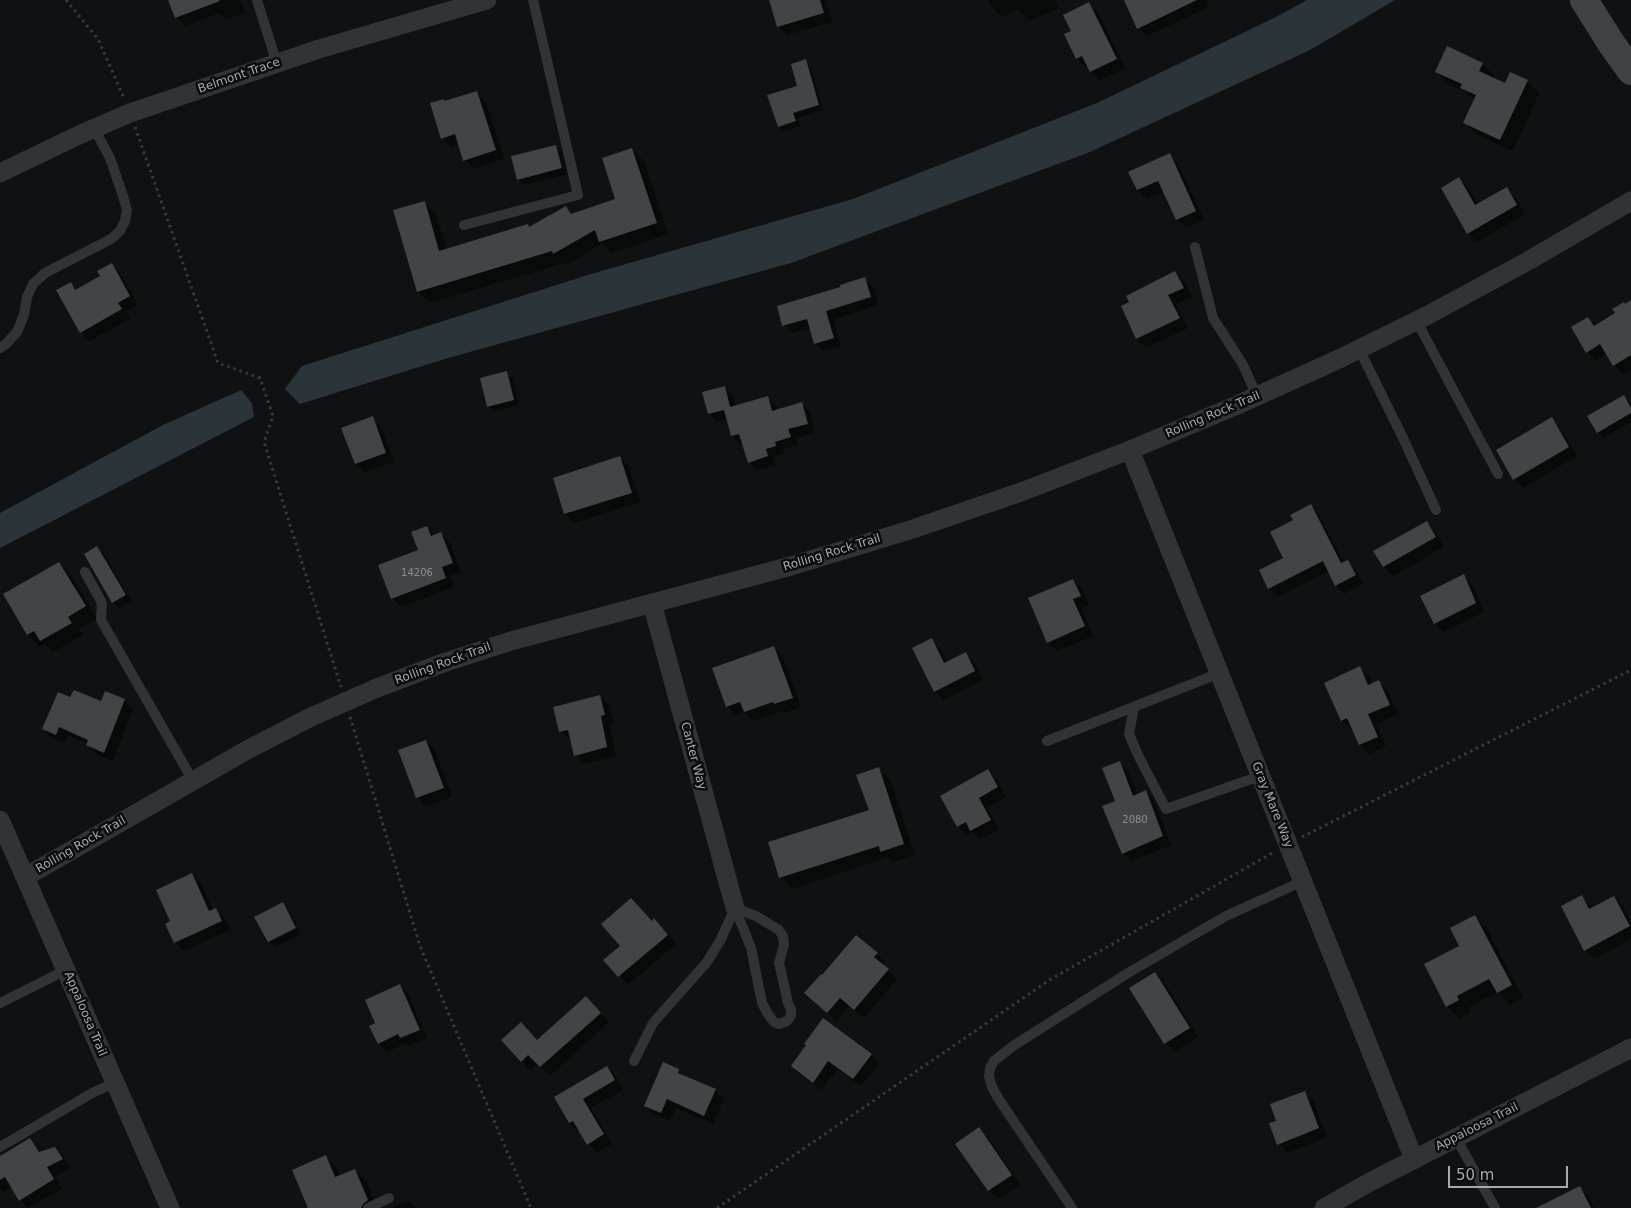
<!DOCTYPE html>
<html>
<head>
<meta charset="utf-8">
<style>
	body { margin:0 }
	#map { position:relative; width:1631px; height:1208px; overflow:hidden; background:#101112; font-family:"DejaVu Sans",sans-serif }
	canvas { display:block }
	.scale { position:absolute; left:1448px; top:1166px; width:120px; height:22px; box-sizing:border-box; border:2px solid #a3aab1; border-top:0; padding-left:6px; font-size:15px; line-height:18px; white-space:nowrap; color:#a3aab1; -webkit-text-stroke:4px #0b0c0c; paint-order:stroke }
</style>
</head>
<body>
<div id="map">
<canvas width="1631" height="1208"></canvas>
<div class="scale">50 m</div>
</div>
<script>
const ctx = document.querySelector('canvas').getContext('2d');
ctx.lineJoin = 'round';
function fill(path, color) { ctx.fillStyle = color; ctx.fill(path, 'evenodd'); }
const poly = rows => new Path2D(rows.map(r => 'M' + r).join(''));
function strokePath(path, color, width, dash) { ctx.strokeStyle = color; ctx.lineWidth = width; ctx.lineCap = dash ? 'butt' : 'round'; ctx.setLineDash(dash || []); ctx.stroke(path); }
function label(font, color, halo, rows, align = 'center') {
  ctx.font = font + ' "DejaVu Sans",sans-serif'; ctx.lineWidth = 5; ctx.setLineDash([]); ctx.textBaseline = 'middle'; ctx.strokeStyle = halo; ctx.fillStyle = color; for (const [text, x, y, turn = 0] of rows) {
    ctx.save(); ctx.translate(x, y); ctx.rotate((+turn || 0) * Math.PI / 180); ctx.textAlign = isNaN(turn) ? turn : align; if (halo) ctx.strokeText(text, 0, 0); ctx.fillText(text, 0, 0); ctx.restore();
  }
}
fill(poly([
	[1307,0,1395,0,1310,50,1090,152,791,263,448,358,300,404,285,389,302,366,591,274,853,199,1097,103,1274,18],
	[241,390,252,403,254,417,0,548,0,513,163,425]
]), '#2b3539');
fill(poly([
	[169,0,240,0,245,12,226,20,219,13,185,26,176,17],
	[770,0,825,0,832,22,787,35,778,26],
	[988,0,1055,0,1058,8,1030,21,1018,9,1002,17,990,5],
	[1125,0,1206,0,1209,7,1147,36,1138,28],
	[1089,4,1098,13,1125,68,1100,81,1091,72,1088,66,1086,67,1077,58,1072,31],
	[1448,48,1483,64,1495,76,1493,79,1506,85,1527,81,1539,93,1513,151,1477,135,1465,123,1475,100,1465,91,1449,84,1437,72],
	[805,61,810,66,823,110,798,118,800,126,784,131,779,126,799,86],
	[477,93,486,102,504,159,474,169,465,160,460,144,451,147,442,138,445,102],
	[555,146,561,152,567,174,524,185,518,179],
	[632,149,644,161,668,234,612,253,602,244,566,265,564,263,430,303,418,292,424,202,436,214,447,250,528,225,531,228,566,207,573,214,617,199],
	[1169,155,1178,164,1204,220,1186,228,1177,220,1164,191,1147,199,1138,190,1130,173],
	[1459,179,1468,188,1478,205,1507,189,1516,198,1525,214,1477,242,1468,233],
	[111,264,120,273,138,305,126,312,130,319,90,341,81,332,70,283,77,290,102,276],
	[1175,272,1184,281,1192,297,1176,304,1188,328,1146,348,1137,339,1122,306],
	[864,279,873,287,878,305,834,320,841,346,823,351,815,343,811,328,792,333,784,325,842,288],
	[1631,301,1631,369,1623,374,1614,365,1607,354,1596,361,1587,352,1588,318,1596,326,1617,314,1625,305],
	[506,372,512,378,519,405,494,412,488,406],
	[725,387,733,395,736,407,767,397,776,406,777,411,801,404,810,412,815,432,796,438,798,445,783,450,784,454,773,457,776,465,757,471,749,462,743,443,741,444,732,436,728,419,717,422,709,413],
	[1623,396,1631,405,1631,422,1604,438,1598,432],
	[372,418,381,427,394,462,365,472,356,463],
	[1551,419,1560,428,1577,456,1523,488,1514,479],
	[620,458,629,467,640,502,574,523,565,514,554,479],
	[1310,506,1319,515,1344,563,1347,561,1356,570,1363,584,1344,594,1336,585,1329,571,1278,597,1269,588,1260,571,1285,559,1294,520],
	[1426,522,1435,531,1444,547,1393,576,1384,567,1375,551],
	[427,527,435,536,441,534,450,543,461,572,450,576,454,587,401,607,392,598,419,550],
	[97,547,103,553,131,601,119,608,113,602],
	[59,563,71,575,97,619,79,629,83,635,53,652,45,644,40,647,28,635,5,595],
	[1463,576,1472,585,1484,612,1444,632,1435,623],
	[1073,580,1082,589,1089,605,1081,608,1093,636,1057,651,1048,642],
	[932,640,941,649,947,662,965,653,974,662,983,680,944,700,935,691],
	[774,648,783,657,801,707,784,713,782,711,754,721,745,712,736,715,727,706],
	[1360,668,1369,677,1372,685,1379,682,1388,691,1398,714,1376,724,1386,746,1369,754,1360,745,1353,729,1351,729,1342,720],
	[600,696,609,705,614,724,610,725,616,756,585,764,576,755,572,740,570,740,561,731],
	[71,699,101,703,124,700,133,709,113,761,96,754,88,744,68,735,65,743,52,738,43,729],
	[426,741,435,750,452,797,426,806,417,797],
	[1120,763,1128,771,1138,795,1146,792,1154,800,1171,845,1131,861,1123,853,1116,801],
	[879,768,890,779,915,855,893,862,888,857,792,889,781,877,870,811],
	[988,771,997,780,1006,797,987,808,999,829,980,839,973,832,967,835,958,826],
	[192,875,201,884,213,910,216,909,225,918,230,930,184,951,175,942,172,922],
	[1582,897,1592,909,1614,897,1623,906,1631,922,1631,939,1594,959,1585,950],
	[282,904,288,909,301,934,275,947,269,942],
	[1475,917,1487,929,1523,998,1510,1005,1498,992,1468,1008,1470,1013,1459,1018,1447,1006,1461,947],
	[654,920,676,944,628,985,605,960],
	[877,954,886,963,883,966,897,979,864,1018,849,1006,837,1021,815,1002,823,977],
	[1155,973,1164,982,1198,1037,1174,1052,1165,1043],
	[400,986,408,994,427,1038,409,1046,406,1043,388,1052,379,1044,371,1026,377,1024],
	[595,1007,609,1022,550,1076,538,1063,530,1070,522,1061,538,1041],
	[808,1045,871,1054,879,1063,861,1086,837,1069,822,1090,800,1074,792,1066],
	[607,1067,616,1076,623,1090,591,1108,612,1144,597,1153,588,1144,580,1131,579,1132,570,1123,555,1098],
	[678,1070,686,1078,715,1090,724,1099,713,1124,676,1108,670,1121,654,1114,645,1105],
	[1304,1092,1313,1101,1327,1137,1288,1153,1279,1144,1278,1121],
	[979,1129,988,1138,1020,1185,998,1199,989,1190],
	[30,1139,41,1152,54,1148,64,1157,70,1169,55,1176,62,1189,28,1208,20,1200,12,1187,4,1192,0,1188,0,1157],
	[326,1157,336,1167,340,1176,355,1170,366,1181,377,1208,310,1208],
	[1579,1187,1588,1196,1594,1208,1542,1208],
	[408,1201,416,1208,392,1208]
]), '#0007');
fill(poly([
	[168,0,219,0,220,1,175,18],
	[769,0,820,0,824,13,777,27],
	[1124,0,1197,0,1137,29],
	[1089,2,1117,59,1090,72,1082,56,1076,59,1064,34,1071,31,1063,15],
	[1447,46,1483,63,1479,71,1505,83,1510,72,1528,80,1500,140,1463,123,1476,95,1460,88,1462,84,1435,72],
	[806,59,819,105,793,113,796,121,778,127,767,95,797,86,791,64],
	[477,91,496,150,463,161,455,134,441,139,430,103,444,99,444,101],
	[556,145,562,168,517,180,511,156],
	[632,148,657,223,599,242,595,230,553,254,552,251,417,292,393,210,425,201,439,251,528,224,529,227,566,206,571,214,615,199,602,158],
	[1170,153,1196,211,1176,220,1158,181,1137,190,1128,172],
	[1459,177,1475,205,1507,187,1517,205,1467,234,1441,188],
	[112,263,130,296,118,303,122,309,80,333,56,290,71,282,75,290,100,276,97,271],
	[1175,271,1184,288,1168,295,1180,318,1136,339,1121,306,1129,302,1126,296],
	[865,277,871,297,826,311,834,338,814,344,807,319,782,326,777,306,840,287,840,285],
	[1631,300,1631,355,1613,366,1600,344,1586,353,1571,327,1588,317,1594,326,1615,313,1612,309,1624,302,1625,304],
	[507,371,514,400,487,407,480,378],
	[725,386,730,407,768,396,772,411,802,402,808,424,788,429,791,437,775,442,776,446,766,449,768,456,748,463,739,434,731,436,724,410,708,414,702,392],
	[1624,395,1631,408,1631,413,1597,433,1587,416],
	[373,416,386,453,355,464,341,428],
	[1552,417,1569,447,1513,480,1496,450],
	[620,456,632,493,564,514,553,478],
	[1311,504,1341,563,1348,560,1356,575,1335,586,1323,561,1268,589,1259,570,1283,558,1270,532,1293,520,1290,515],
	[1427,521,1436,537,1383,567,1373,551],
	[427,526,431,536,441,532,453,563,442,567,446,578,391,599,378,565,418,550,411,532],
	[97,546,126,595,112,603,84,554],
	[59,562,86,606,68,617,72,623,40,641,34,631,27,635,3,594],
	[1464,574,1476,603,1434,624,1420,596],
	[1073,579,1081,596,1073,599,1085,626,1047,643,1028,598],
	[932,638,944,663,966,652,975,671,934,692,912,648],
	[774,646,793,698,774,704,773,702,744,712,740,702,726,707,712,668],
	[1360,666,1368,685,1379,680,1390,705,1368,714,1378,737,1359,745,1347,718,1341,721,1324,683],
	[74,690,101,701,105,691,125,699,104,753,86,745,88,740,59,727,56,735,42,729,58,692,70,697],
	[600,695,605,715,601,716,607,747,574,756,568,730,559,732,553,707],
	[426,740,444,788,416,798,398,750],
	[1120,761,1133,796,1146,790,1163,836,1122,854,1102,806,1115,801,1102,768],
	[879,767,904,844,880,852,879,846,779,878,768,842,869,810,856,775],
	[988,769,998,787,979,798,991,820,970,831,966,822,957,827,940,796],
	[192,873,209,911,216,908,222,921,174,943,165,924,170,921,156,890],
	[1582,895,1589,909,1614,896,1630,926,1584,951,1561,906],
	[631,898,652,921,654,918,668,935,618,977,603,960,620,946,601,924],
	[283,902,296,928,268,942,254,917],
	[1475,915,1512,985,1497,993,1489,979,1457,996,1459,1000,1446,1007,1424,964,1459,946,1450,928],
	[856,935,878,953,874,957,889,969,854,1010,840,998,827,1013,804,993,821,974,822,975],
	[1155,972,1190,1028,1164,1044,1129,988],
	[400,984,420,1030,400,1038,398,1034,378,1044,369,1026,375,1023,365,1000],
	[586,996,601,1013,540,1067,528,1055,521,1062,501,1040,521,1022,537,1040],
	[823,1018,872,1054,853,1079,828,1061,813,1083,791,1066,806,1045,804,1044],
	[663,1062,679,1069,678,1073,716,1089,704,1116,667,1099,661,1113,644,1106],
	[607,1066,615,1080,583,1099,604,1134,587,1145,573,1121,569,1123,554,1097],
	[1305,1091,1319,1128,1277,1145,1269,1123,1276,1121,1270,1104],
	[979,1127,1012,1175,988,1191,955,1144],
	[30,1138,39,1152,55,1147,63,1159,47,1167,54,1179,19,1201,5,1177,0,1180,0,1156],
	[326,1155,335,1177,355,1169,368,1200,363,1204,361,1208,308,1208,292,1170],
	[1580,1186,1591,1208,1536,1208]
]), '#424447');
strokePath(poly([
	[66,0,98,39,124,98],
	[135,127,218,363,260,378,273,416,264,442,341,687],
	[350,717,420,946,531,1208],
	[1302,837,1631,670],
	[717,1208,1051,979,1274,852]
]), '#383a3d', 3, [2.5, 4]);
strokePath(poly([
	[257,0,277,64],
	[464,225,578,195,533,0],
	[1195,247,1213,318,1243,365,1257,396],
	[1416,320,1498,474],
	[0,348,6,344,17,332,24,315,27,297,33,284,45,273,111,239,120,231,125,221,127,210,123,196,110,158,94,128],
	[1359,349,1403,438,1436,510],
	[85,572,102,603,101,620,193,781],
	[1134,707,1129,734,1138,755,1166,809,1260,776],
	[1047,741,1220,673],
	[735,908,756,916,779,930,783,936,784,945,779,963,788,1003,791,1009,791,1016,787,1021,779,1024,774,1022,768,1014,762,1003,751,948,735,908],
	[0,1003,66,970],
	[634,1061,653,1023,707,962,721,939,735,908],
	[1456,1138,1495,1208],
	[0,1147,94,1092,115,1083],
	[368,1208,389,1198],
	[1072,1208,998,1098,992,1087,989,1076,990,1068,994,1061,1013,1046,1128,973,1226,916,1303,881]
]), '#323336', 10);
strokePath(poly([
	[0,173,81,134,130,113,319,49,487,0],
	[1130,450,1414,1159],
	[652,603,735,908],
	[0,820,170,1208],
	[25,877,247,750,311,717,377,688,443,663,511,641,791,566,913,529,1021,492,1130,450,1235,406,1339,359,1428,315,1528,261,1631,201],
	[1324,1208,1370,1182,1631,1048]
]), '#323336', 19);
strokePath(poly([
	[1584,0,1611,43,1631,71]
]), '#404246', 28);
label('10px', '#8b9096', null, [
	["14206",417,573],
	["2080",1135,820]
]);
label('12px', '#a3aab1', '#0b0c0c', [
	["Belmont Trace",239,76,-19],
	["Rolling Rock Trail",1213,415,-23],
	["Rolling Rock Trail",832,553,-17],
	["Rolling Rock Trail",443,664,-20],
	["Canter Way",693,756,75],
	["Gray Mare Way",1272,805,68],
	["Rolling Rock Trail",81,845,-30],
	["Appaloosa Trail",85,1014,67],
	["Appaloosa Trail",1477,1127,-27]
]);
</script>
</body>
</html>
